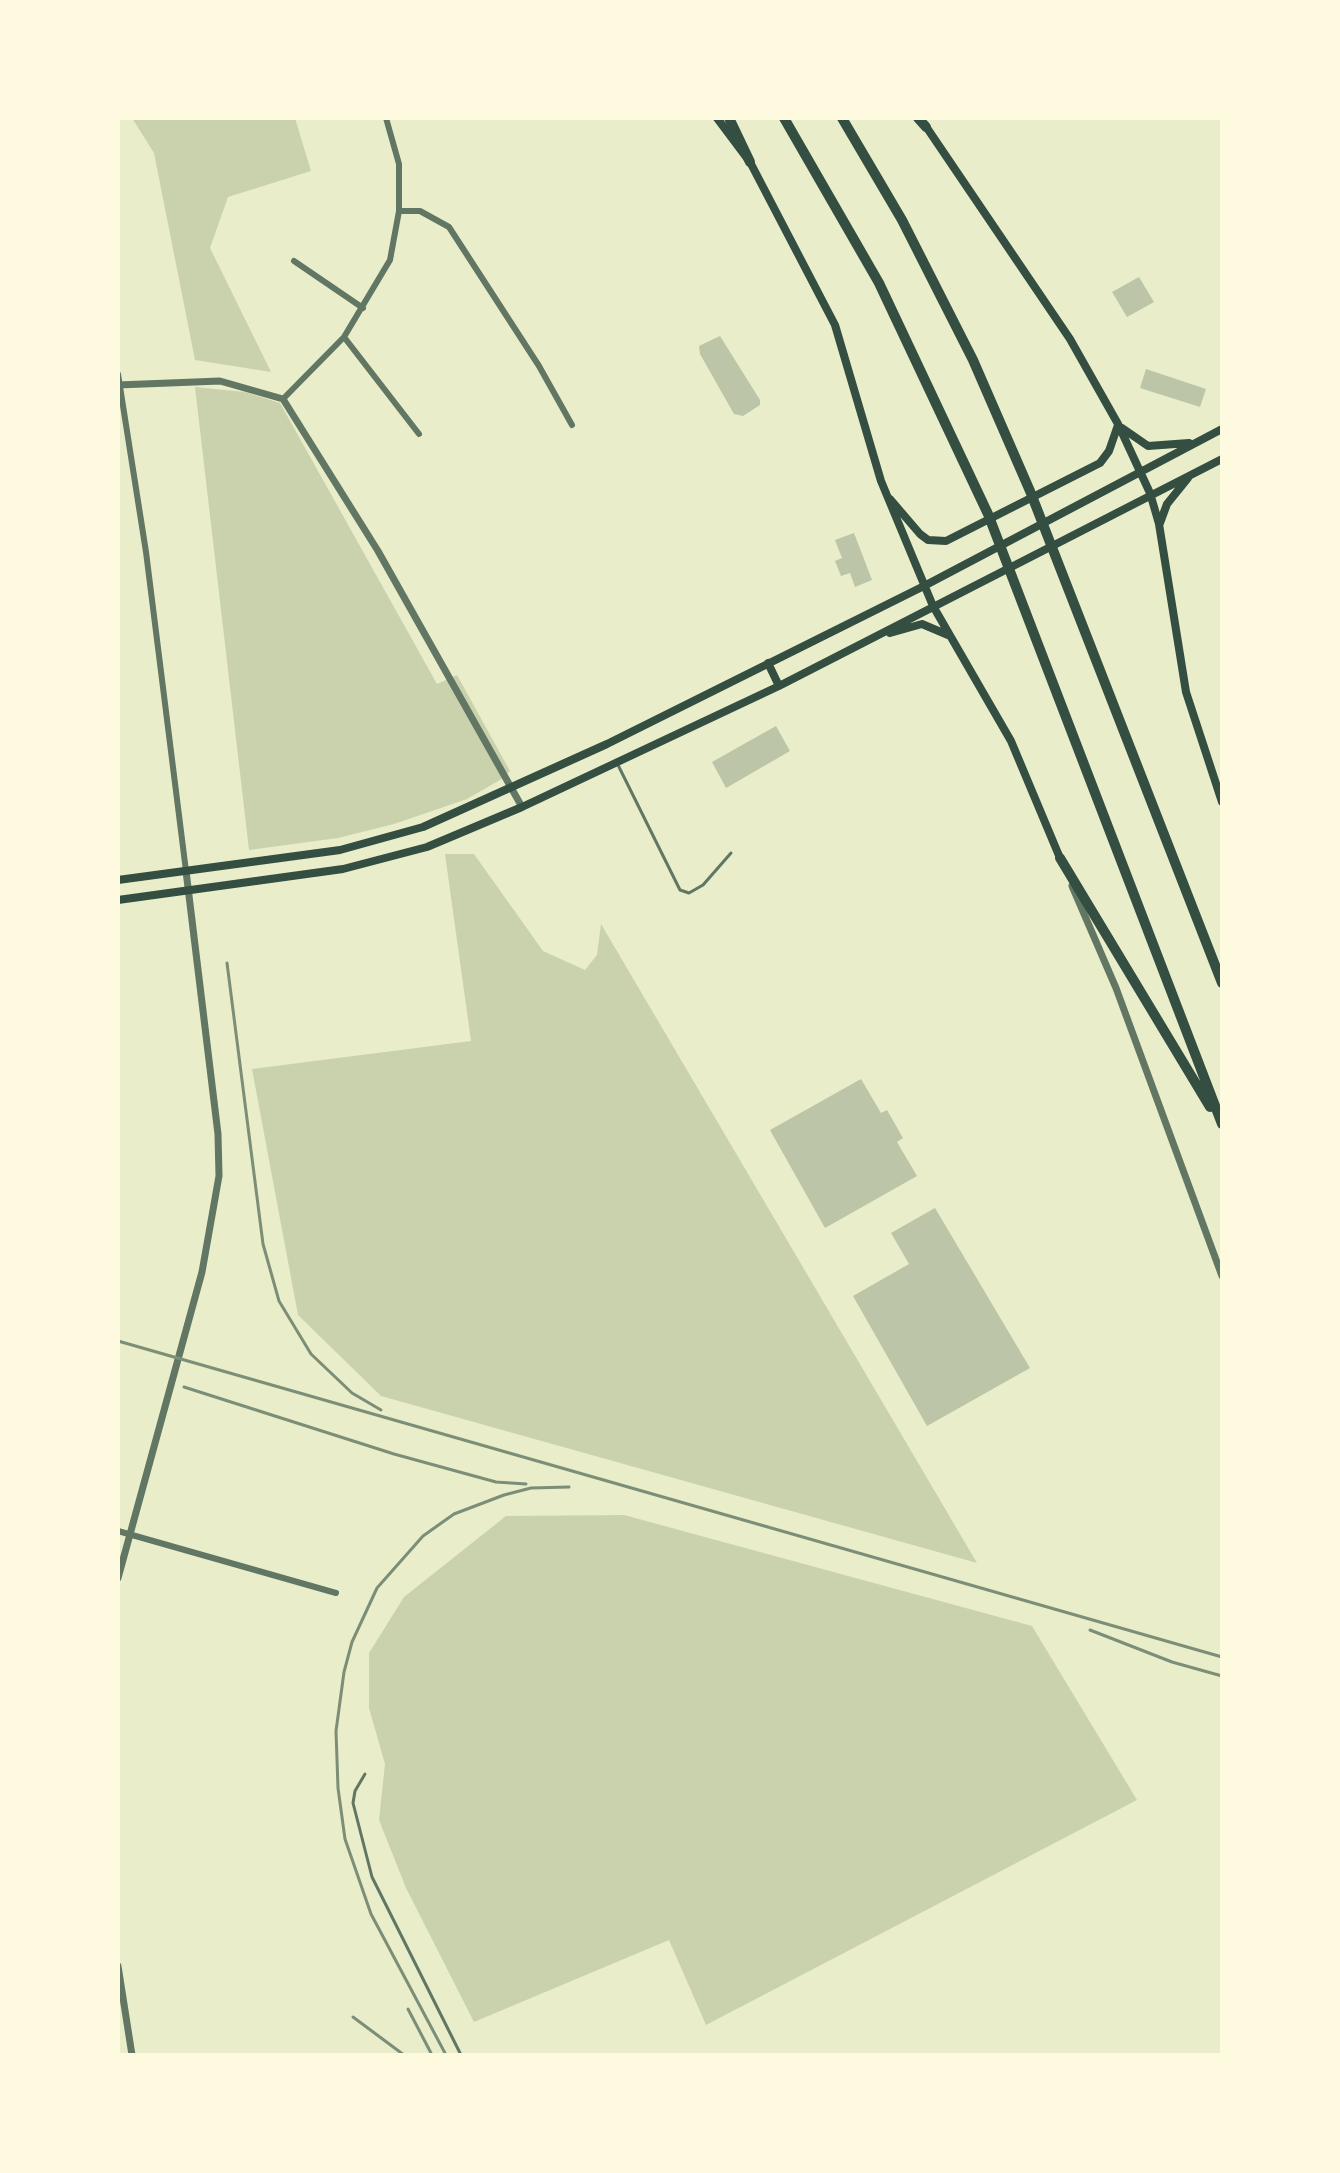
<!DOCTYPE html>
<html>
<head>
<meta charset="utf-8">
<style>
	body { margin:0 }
	#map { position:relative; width:1340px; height:2173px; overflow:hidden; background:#e9edc9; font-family:Karla,sans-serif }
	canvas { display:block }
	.frame { position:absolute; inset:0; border:120px solid #fefae0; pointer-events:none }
</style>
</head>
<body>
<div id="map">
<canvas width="1340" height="2173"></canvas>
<div class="frame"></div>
</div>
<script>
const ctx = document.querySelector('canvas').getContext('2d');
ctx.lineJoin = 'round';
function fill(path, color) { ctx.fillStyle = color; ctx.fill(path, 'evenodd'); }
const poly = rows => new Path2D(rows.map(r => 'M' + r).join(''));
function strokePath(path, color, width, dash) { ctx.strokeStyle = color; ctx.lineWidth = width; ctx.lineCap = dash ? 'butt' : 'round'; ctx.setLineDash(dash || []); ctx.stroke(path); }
fill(poly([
	[132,118,295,118,311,171,228,197,210,248,271,372,195,360,154,153],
	[195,387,245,392,280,403,437,684,457,675,510,771,500,780,467,799,394,824,338,838,249,850],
	[445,854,474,854,543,951,585,970,597,955,601,924,977,1563,381,1396,298,1315,252,1069,471,1041],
	[624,1515,1032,1626,1137,1800,706,2025,669,1940,474,2022,406,1888,379,1820,385,1764,369,1708,369,1653,404,1597,506,1516]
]), '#cad2ad');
fill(poly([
	[1139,277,1154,302,1127,317,1112,292],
	[720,336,760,400,760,405,743,416,734,414,700,354,699,346],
	[1146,369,1206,389,1200,407,1140,388],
	[854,533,872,580,855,587,850,573,841,576,835,561,842,558,835,540],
	[776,726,790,751,726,788,712,762],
	[861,1079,881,1113,887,1110,903,1138,897,1142,917,1176,825,1228,770,1130],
	[935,1208,1030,1368,927,1426,853,1296,909,1264,891,1233]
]), '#bcc5a7');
strokePath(poly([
	[618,765,680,890,689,893,703,885,731,853],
	[365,1774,355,1791,353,1803,372,1877,461,2055]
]), '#617663', 3);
strokePath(poly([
	[399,211,420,211,449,227,539,366,572,425],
	[294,261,363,308],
	[344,337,419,434],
	[118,374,146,552,186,871],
	[283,399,344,337,390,260,399,211,399,164,386,118],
	[118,1531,336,1593]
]), '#617663', 6);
strokePath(poly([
	[118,385,220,381,283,399,378,551,522,807],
	[1072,886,1116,988,1222,1276],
	[118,1578,202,1272,219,1176,218,1134,186,871],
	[118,1966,132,2055]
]), '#617663', 7);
strokePath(poly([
	[717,118,750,162,835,325,881,481,933,606,1011,741,1060,858],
	[925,125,1070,339,1118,424,1150,493,1159,524,1186,692,1222,802],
	[1122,428,1148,446,1189,443],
	[890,499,920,534,928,540,946,541,1100,463,1109,451,1118,425],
	[1160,523,1167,504,1188,478],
	[890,633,922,624,948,635],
	[768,663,779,686],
	[118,880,340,850,423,827,607,744,924,586,1222,429],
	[118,900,343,869,427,847,522,807,779,686,1222,459]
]), '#344e41', 8);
strokePath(poly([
	[729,118,750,162],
	[784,118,879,283,988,514,1222,1124],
	[842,118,902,220,973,360,1030,491,1222,983],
	[918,118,926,127],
	[1060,858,1210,1107]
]), '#344e41', 10);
strokePath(poly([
	[227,963,263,1244,279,1301,311,1354,352,1393,381,1410],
	[118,1341,1222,1657],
	[184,1387,394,1454,496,1482,526,1484],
	[1090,1630,1172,1662,1222,1676],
	[408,2009,432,2055],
	[353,2017,404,2055],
	[446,2055,371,1914,345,1839,338,1788,336,1731,344,1672,352,1642,377,1588,423,1536,454,1514,504,1495,531,1488,569,1487]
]), '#7c8e77', 3);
</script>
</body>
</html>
